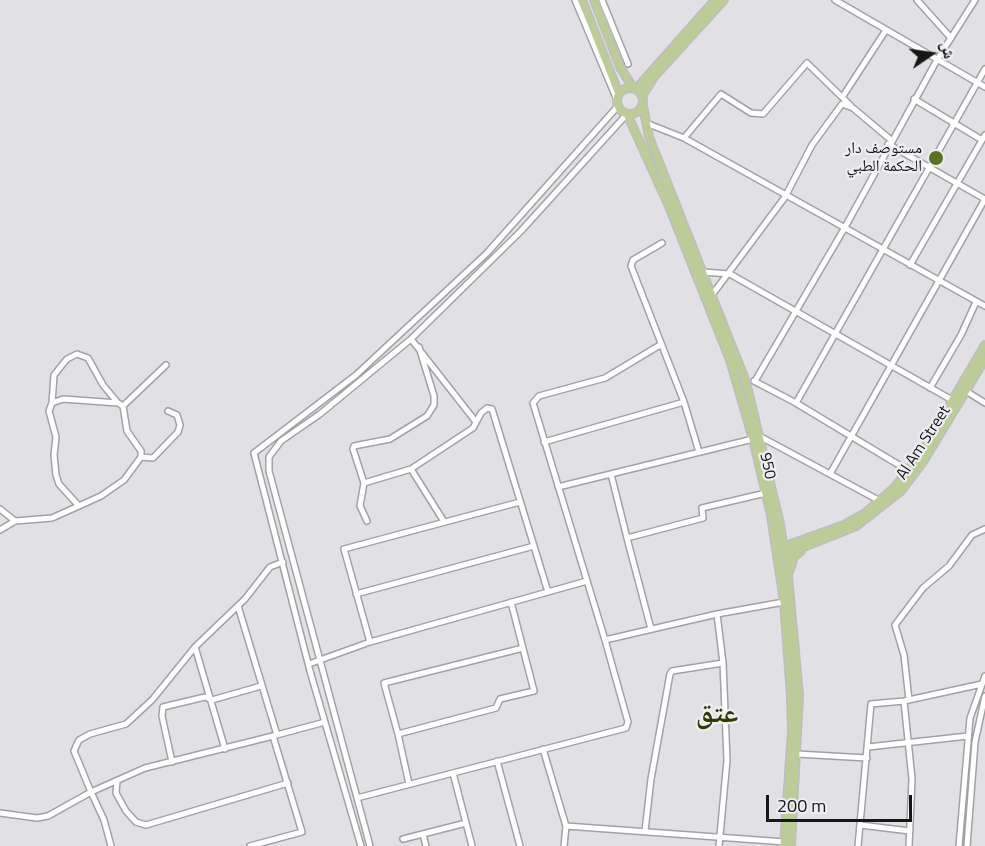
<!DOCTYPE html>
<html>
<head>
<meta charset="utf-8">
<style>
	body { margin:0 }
	#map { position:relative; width:985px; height:846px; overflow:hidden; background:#e1e1e5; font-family:"Titillium Web","Noto Naskh Arabic",sans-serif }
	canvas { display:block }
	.north { position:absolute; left:901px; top:24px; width:60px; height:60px; -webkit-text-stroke:4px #eeeef2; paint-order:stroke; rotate:77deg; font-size:16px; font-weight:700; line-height:24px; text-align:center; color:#171718 }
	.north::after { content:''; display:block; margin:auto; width:21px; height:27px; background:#171718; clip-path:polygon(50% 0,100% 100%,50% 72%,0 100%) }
	.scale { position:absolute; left:766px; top:795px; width:146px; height:27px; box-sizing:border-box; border:3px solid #171718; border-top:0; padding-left:8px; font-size:18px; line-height:21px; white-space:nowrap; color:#171718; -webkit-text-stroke:4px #eeeef2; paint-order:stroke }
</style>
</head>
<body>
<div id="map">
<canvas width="985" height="846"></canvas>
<div class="north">ش</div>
<div class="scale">200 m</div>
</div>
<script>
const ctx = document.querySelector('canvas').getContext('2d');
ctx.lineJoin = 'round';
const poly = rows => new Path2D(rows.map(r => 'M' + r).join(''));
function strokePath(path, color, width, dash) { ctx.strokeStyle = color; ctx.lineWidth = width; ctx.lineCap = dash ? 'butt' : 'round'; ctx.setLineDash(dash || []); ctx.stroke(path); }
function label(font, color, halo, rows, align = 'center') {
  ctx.font = font + ' "Titillium Web","Noto Naskh Arabic",sans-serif'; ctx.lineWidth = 4.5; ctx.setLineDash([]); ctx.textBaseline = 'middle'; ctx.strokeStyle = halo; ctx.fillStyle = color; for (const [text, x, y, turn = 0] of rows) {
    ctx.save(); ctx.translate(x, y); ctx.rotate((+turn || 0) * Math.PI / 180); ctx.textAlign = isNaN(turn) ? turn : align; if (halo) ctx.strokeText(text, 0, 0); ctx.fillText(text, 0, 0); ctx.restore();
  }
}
const minor = poly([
	[575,0,617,100],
	[602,0,628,64],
	[835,0,985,87],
	[917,0,951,38],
	[843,96,886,30],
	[914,99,982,140],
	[646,123,684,138,985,306],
	[684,138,721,94,751,113,763,114,807,63,851,106],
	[888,144,985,199],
	[662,243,633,260,631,266,684,402],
	[910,265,985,135],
	[703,272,730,274,952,400],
	[712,295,785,197,812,145,842,104,853,108,891,140],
	[411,339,476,422],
	[754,381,796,403,909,471],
	[755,381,844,229,937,60,975,0],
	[930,388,961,335,976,302],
	[966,391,985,403],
	[52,403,54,375,67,359,77,354,88,358,103,385,118,403],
	[796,403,985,69],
	[123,406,166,365],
	[544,442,684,402,699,452],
	[141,457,153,458,178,432,180,425,177,415,168,411],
	[611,474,627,538],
	[830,474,985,199],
	[364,483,411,469],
	[558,487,761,437,880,501],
	[0,509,15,521],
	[443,520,411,469,473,428,481,413,487,408,492,409,548,592],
	[367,521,360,506,364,483,353,449,354,446,390,439,427,416,434,405,434,396,419,347],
	[0,530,15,521,52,518,101,496,124,480,141,457,141,451,127,431,123,406,118,403,63,399,52,403,49,411,56,437,54,455,56,475,59,484,78,505],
	[356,594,534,546],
	[238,606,277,735],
	[717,614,723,663,727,760,719,846],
	[651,629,627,538,703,518,702,508,766,493],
	[605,640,717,614,784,602],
	[370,642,344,549,520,502],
	[195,647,225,749],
	[309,664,370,642,587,581],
	[909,700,904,655,895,625,923,588,949,566,972,535,985,529],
	[904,701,912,779,909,846],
	[398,734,384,683,523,648],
	[273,736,145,768,91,792,74,751,79,740,90,734,126,724,152,700,195,647,245,599,270,567,283,562],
	[868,747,968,736],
	[543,749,566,826,564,846],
	[797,754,867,758],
	[497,761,520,846],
	[172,762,162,716,163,707,205,697,212,700,261,686],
	[453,773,472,846],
	[117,781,116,793,126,811,136,822,146,825,288,783],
	[409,784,398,734,496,708,500,699,534,691,511,602],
	[357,798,626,728,628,722,605,640,533,403,539,396,605,378,660,345],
	[0,813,37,818,48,816,91,792,104,820,111,846],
	[860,825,910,831],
	[566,826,785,842],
	[645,831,651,779,670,674,672,671,723,663],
	[423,834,426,846],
	[403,839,466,823],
	[250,846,302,832,273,736,325,722],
	[361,846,310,671,254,453,356,375,487,253,618,106],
	[370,846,269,471,269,457,281,441,320,414,411,339,521,231,627,114],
	[858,846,871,704,904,701,982,684],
	[959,846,970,718,985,676],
	[967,846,975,742,985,696]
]);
const major = poly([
	[582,0,619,94],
	[594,0,620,67,633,88],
	'617 101a13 13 0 1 1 26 0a13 13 0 1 1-26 0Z',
	[636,89,715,0],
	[642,96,654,77,724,0],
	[643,106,649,137,746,382,780,524,788,577,799,695,791,846],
	[627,114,668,204,730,360,753,439,771,515,784,602,791,695,792,731,784,846],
	[780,548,844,525,864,514,894,488,919,457,985,345],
	[781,556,856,526,901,491,923,462,985,359],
	[789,572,794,557,801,551]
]);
strokePath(minor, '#a2a2a5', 8);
strokePath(major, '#bebebe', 10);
strokePath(minor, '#fff', 5);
strokePath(major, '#bccc98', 7);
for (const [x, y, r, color] of [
	[936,158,8,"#5c7222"]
]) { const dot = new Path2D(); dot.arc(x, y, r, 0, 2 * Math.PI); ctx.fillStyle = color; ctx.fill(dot); strokePath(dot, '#eeeef2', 2); }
label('16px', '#171718', '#eeeef2', [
	["مستوصف دار",922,149],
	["الحكمة الطبي",922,167]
], 'right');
label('16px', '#171718', '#eeeef2', [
	["Al Am Street",924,443,-57],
	["950",767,466,78]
]);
label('bold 28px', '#2e3c02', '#eeeef2', [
	["عتق",717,715]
]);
</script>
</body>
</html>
